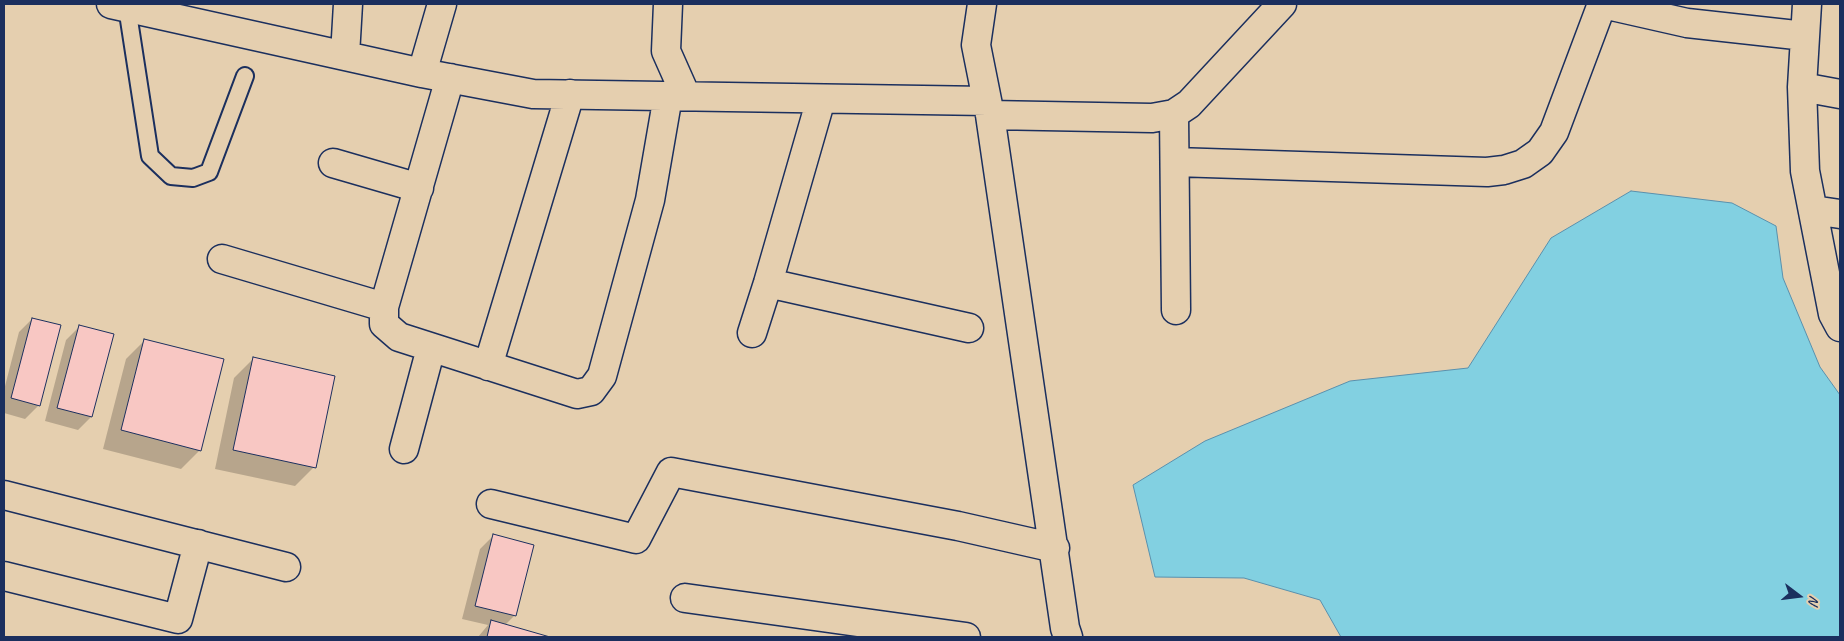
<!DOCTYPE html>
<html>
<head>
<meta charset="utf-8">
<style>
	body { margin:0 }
	#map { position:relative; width:1844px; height:641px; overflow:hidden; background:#e5cfaf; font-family:Caveat,sans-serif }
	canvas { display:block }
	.frame { position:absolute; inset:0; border:5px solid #1b2f5e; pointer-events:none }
	.north { position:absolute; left:1774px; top:571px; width:50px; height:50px; -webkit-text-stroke:4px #e5cfaf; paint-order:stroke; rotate:105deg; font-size:14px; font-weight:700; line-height:20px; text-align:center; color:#1b2f5e }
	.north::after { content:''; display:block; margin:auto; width:18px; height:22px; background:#1b2f5e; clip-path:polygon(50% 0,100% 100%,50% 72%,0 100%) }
</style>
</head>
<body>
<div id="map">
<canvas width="1844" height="641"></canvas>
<div class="frame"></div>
<div class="north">N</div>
</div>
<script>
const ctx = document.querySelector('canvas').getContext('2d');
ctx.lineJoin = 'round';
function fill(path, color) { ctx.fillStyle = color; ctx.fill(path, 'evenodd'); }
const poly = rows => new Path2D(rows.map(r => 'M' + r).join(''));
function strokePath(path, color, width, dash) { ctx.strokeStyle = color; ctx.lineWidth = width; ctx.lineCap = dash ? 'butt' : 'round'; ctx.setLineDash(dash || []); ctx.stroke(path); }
const water = poly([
	[1631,191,1732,203,1776,226,1783,278,1820,367,1840,395,1840,637,1341,637,1320,600,1244,578,1155,577,1133,485,1205,441,1350,381,1468,368,1551,238,1631,191]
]);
fill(water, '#82d0e1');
strokePath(water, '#5990ad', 1);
fill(poly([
	[32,319,39,405,25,419,4,413,4,390,19,332],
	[80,326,91,417,78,430,45,421,66,340],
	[145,340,200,450,181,469,103,449,126,359],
	[253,359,314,467,295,486,215,469,234,378],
	[493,536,515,615,505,625,546,637,478,637,488,625,462,619,480,549]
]), '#0003');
const building = poly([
	[32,318,61,325,40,406,11,398,32,318],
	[79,325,114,334,92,417,57,408,79,325],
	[144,339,224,359,201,451,121,430,144,339],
	[253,357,335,376,316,468,233,450,253,357],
	[493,534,534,545,516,616,475,606,493,534],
	[491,620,550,637,487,637,491,620]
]);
fill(building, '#f8c7c3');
strokePath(building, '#1b2f5e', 1);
const lane = poly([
	[127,7,150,156,171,176,193,178,209,172,245,76]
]);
const street = poly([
	[111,4,422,73,533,94,987,101],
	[668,4,666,51,686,96],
	[982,4,976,45,990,115,1065,628,1068,637],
	[1603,4,1687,23,1805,36],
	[1807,4,1802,87,1805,171,1833,314,1840,327],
	[345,55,348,4],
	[422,73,442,4],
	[1802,87,1840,94],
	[1174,114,1176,310],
	[990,115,1152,118,1174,114,1189,104,1282,4],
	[1175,162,1487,172,1504,170,1523,164,1540,152,1554,132,1602,4],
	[333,163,419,188],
	[1813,210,1840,214],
	[222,259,384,307,450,78],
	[768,283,969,328],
	[384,307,384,324,399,337,577,394,591,391,602,376,650,200,668,96],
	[752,333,768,283,821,99],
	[488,366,570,94],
	[404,449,431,348],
	[4,495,286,567],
	[491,504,636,539,671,472,958,526,1055,548],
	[4,576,178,619,198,544],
	[685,598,966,637]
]);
strokePath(lane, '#1b2f5e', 20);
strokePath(street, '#1b2f5e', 31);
strokePath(lane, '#e5cfaf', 16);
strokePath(street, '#e5cfaf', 28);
</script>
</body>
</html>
